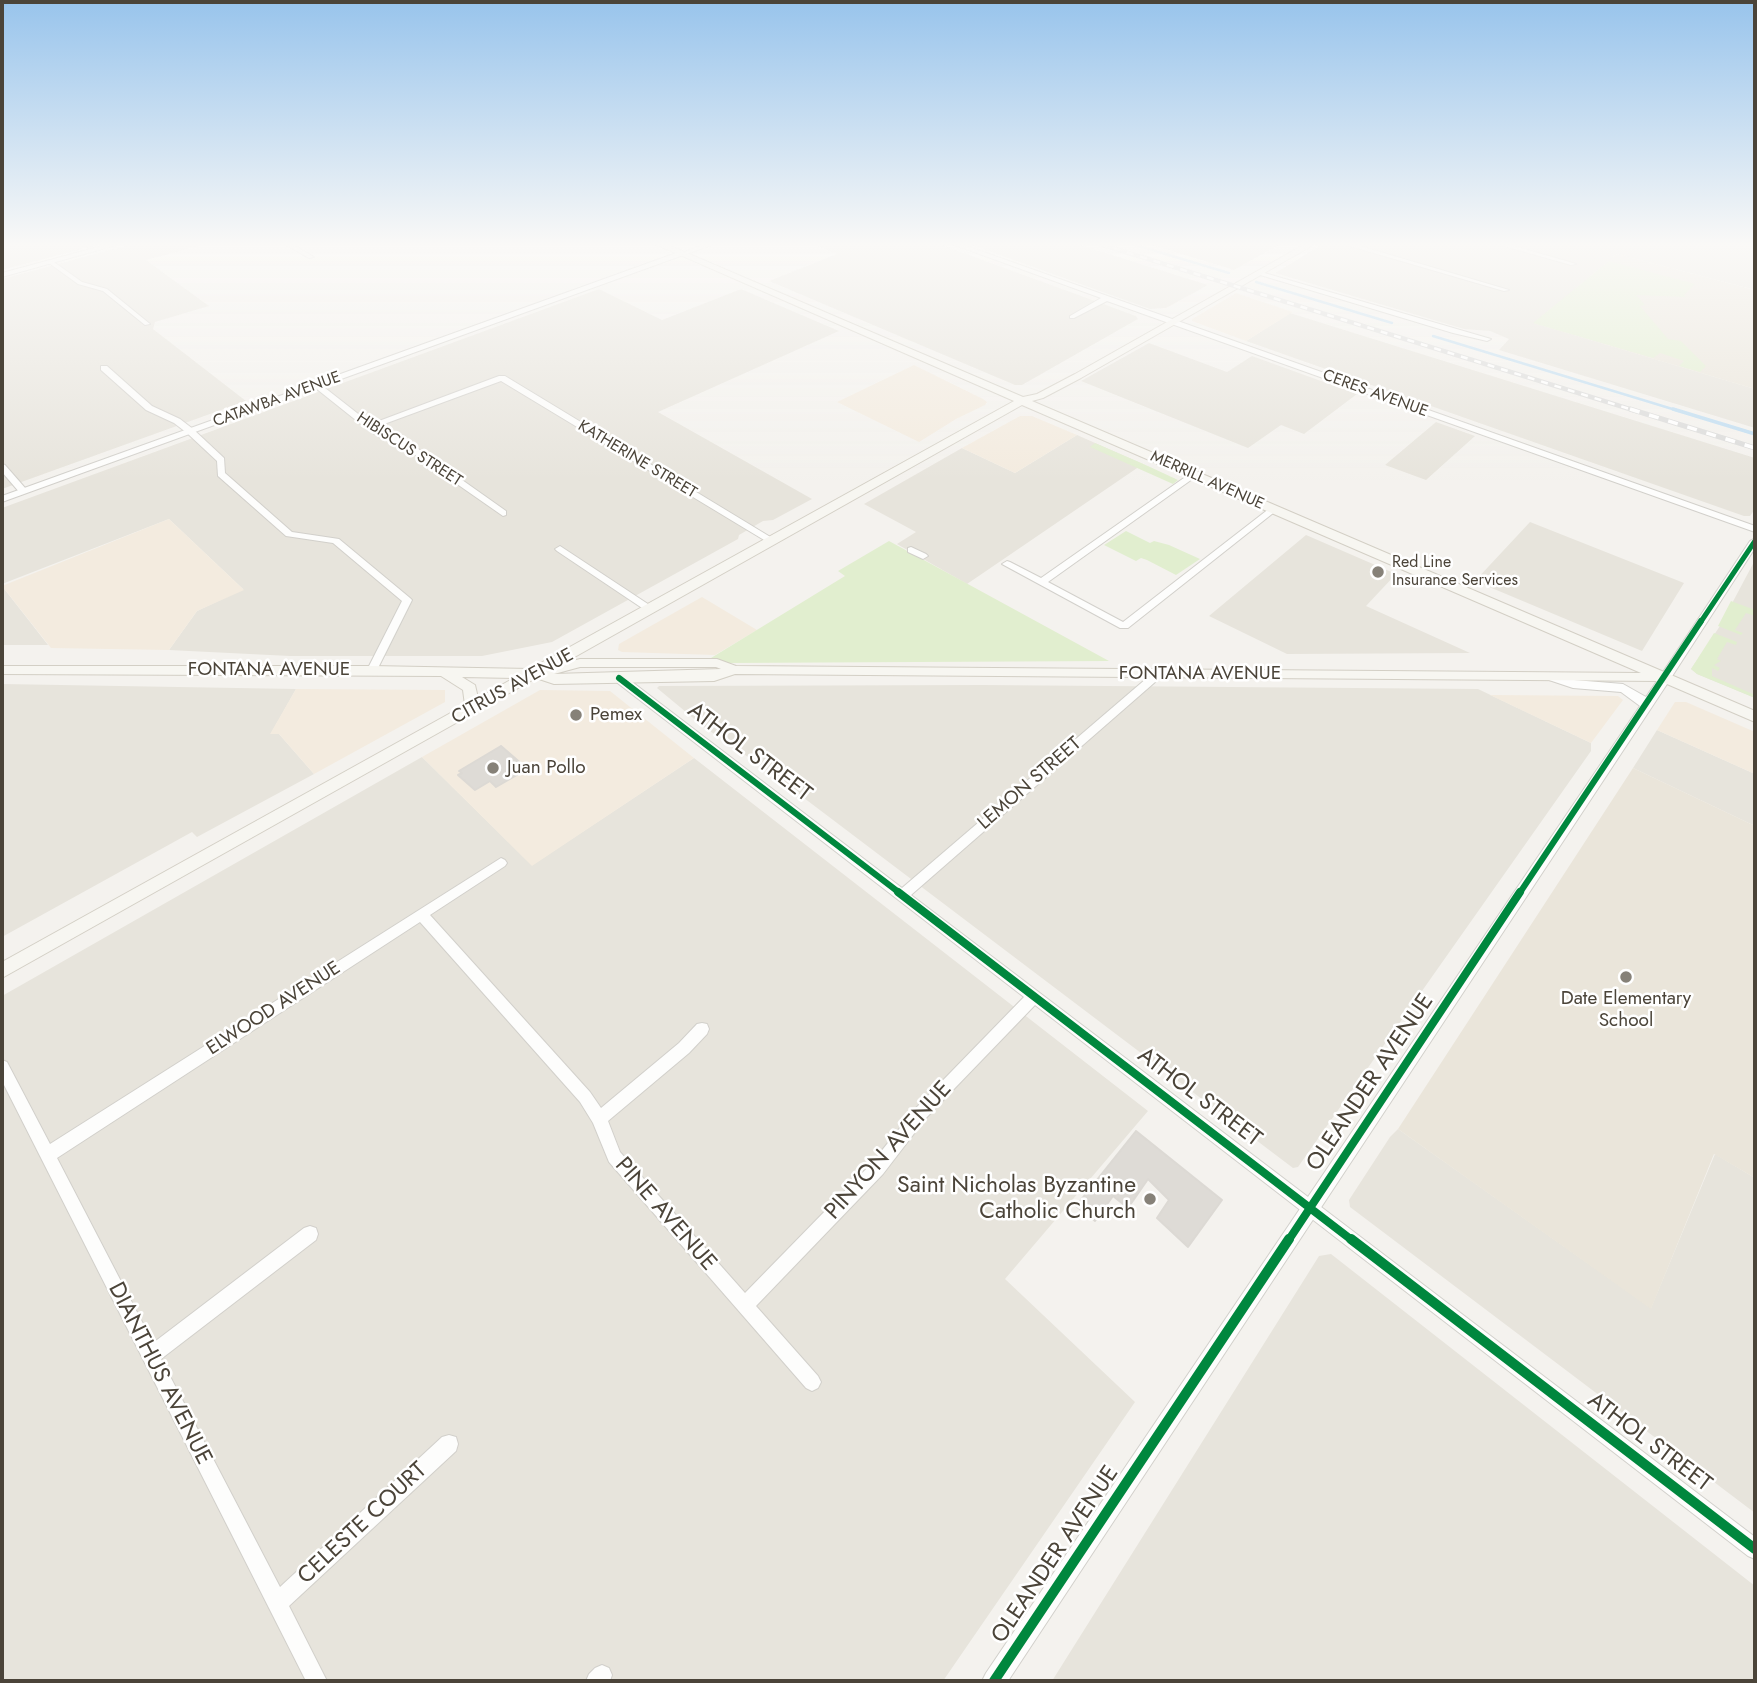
<!DOCTYPE html>
<html>
<head>
<meta charset="utf-8">
<style>
	body { margin:0 }
	#map { position:relative; width:1757px; height:1683px; overflow:hidden; background:#f4f2ee; font-family:Jost,sans-serif }
	canvas { display:block }
	.frame { position:absolute; inset:0; border:4px solid #4b4439; pointer-events:none }
</style>
</head>
<body>
<div id="map">
<canvas width="1757" height="1683"></canvas>
<div class="frame"></div>
</div>
<script>
const ctx = document.querySelector('canvas').getContext('2d');
ctx.lineJoin = 'round';
function fill(path, color) { ctx.fillStyle = color; ctx.fill(path, 'evenodd'); }
const poly = rows => new Path2D(rows.map(r => 'M' + r).join(''));
function strokePath(path, color, width, dash) { ctx.strokeStyle = color; ctx.lineWidth = width; ctx.lineCap = dash ? 'butt' : 'round'; ctx.setLineDash(dash || []); ctx.stroke(path); }
function label(font, color, halo, rows, align = 'center') {
  ctx.font = font + ' Jost,sans-serif'; ctx.lineWidth = 5; ctx.setLineDash([]); ctx.textBaseline = 'middle'; ctx.strokeStyle = halo; ctx.fillStyle = color; for (const [text, x, y, turn = 0] of rows) {
    ctx.save(); ctx.translate(x, y); ctx.rotate((+turn || 0) * Math.PI / 180); ctx.textAlign = isNaN(turn) ? turn : align; if (halo) ctx.strokeText(text, 0, 0); ctx.fillText(text, 0, 0); ctx.restore();
  }
}
fill(poly([
	[2,244,101,244,2,270],
	[132,244,202,245,146,260,209,306,155,322,153,329,246,401,2,489,2,279],
	[813,244,939,244,1136,316,1138,319,1022,385,1015,385,769,281,837,254],
	[969,244,1077,244,1208,285,1166,308,1150,309],
	[1149,244,1280,244,1234,270],
	[1323,244,1755,244,1755,290,1617,254,1534,323,1755,389,1755,428,1499,350,1509,339,1490,331,1464,329,1275,273],
	[599,289,662,320,741,289,839,331,658,412,812,499,773,520,763,521,739,535,738,539,552,642,482,656,290,656,169,650,197,611,243,589,169,519,2,584,2,508],
	[1290,313,1755,458,1755,509,1750,516,1744,516,1246,341],
	[1149,343,1227,372,1252,356,1357,394,1304,434,1281,425,1248,448,1081,381],
	[1436,422,1475,436,1426,480,1385,465],
	[1077,435,1143,464,967,584,897,544,916,532,864,504,962,448,1015,473],
	[1530,522,1684,583,1642,651,1475,581],
	[1306,535,1396,574,1366,606,1470,653,1287,654,1209,616],
	[1755,560,1755,698,1697,674,1691,669,1720,626],
	[2,586,48,645,2,645],
	[2,684,296,689,271,734,279,734,314,774,197,837,192,832,2,937],
	[983,685,1478,689,1591,743,1591,751,1298,1167,1293,1168,767,770,704,727,657,688,659,686],
	[1657,730,1755,774,1755,826,1633,768],
	[422,757,532,865,694,758,1148,1111,1005,1279,1135,1402,943,1681,2,1681,2,996],
	[1398,1129,1651,1308,1715,1154,1755,1178,1755,1513,1350,1207,1349,1200,1390,1137],
	[1331,1254,1755,1586,1755,1681,1052,1681,1319,1256]
]), '#e7e4dc');
fill(poly([
	[1236,293,1293,312,1246,341,1192,321,1192,319],
	[914,365,983,399,987,402,985,405,956,419,919,442,837,402],
	[1020,416,1032,416,1077,435,1015,473,962,448],
	[169,519,244,590,197,611,169,650,51,648,2,586],
	[702,597,757,630,715,655,622,652,618,650,619,644],
	[296,689,445,690,445,702,314,774,279,734,270,734],
	[540,690,610,691,694,758,532,866,422,757],
	[1490,695,1618,696,1623,700,1591,743],
	[1675,702,1686,702,1755,732,1755,774,1657,730]
]), '#f3ebdf');
fill(poly([
	[1617,254,1755,290,1755,389,1533,323],
	[1633,768,1755,826,1755,1178,1714,1154,1651,1309,1398,1129]
]), '#eae5da');
fill(poly([
	[1609,261,1695,284,1684,295,1686,297,1636,295,1645,305,1640,306,1668,339,1681,341,1706,366,1700,372,1679,366,1684,361,1660,353,1653,358,1533,323],
	[1095,443,1148,466,1178,480,1173,484,1090,447],
	[1126,531,1150,543,1154,541,1169,545,1200,559,1176,575,1147,560,1141,558,1136,561,1104,545],
	[889,541,1109,661,726,663,711,658,845,576,838,571],
	[1731,601,1755,610,1755,616,1746,613,1735,630,1743,633,1741,635,1718,626],
	[1714,633,1737,642,1736,645,1727,642,1717,659,1721,661,1714,665,1720,668,1718,671,1712,668,1712,676,1755,695,1755,698,1697,674,1691,669]
]), '#e1eecf');
strokePath(poly([
	[1132,244,1229,273],
	[1256,282,1392,323],
	[1433,336,1679,411]
]), '#c0ddf1', 2.5);
strokePath(poly([
	[1673,409,1755,434]
]), '#c0ddf1', 3.5);
const building = poly([
	[501,746,524,766,519,769,522,772,496,787,490,781,475,790,458,775,462,773,459,771,501,746],
	[1136,1131,1222,1200,1188,1247,1157,1218,1169,1200,1148,1179,1128,1208,1113,1196,1095,1221,1076,1206,1136,1131]
]);
fill(building, '#dedbd6');
strokePath(building, '#dcd9d4', 2);
const minor = poly([
	[284,244,292,244,314,257,309,258,284,244],
	[705,244,714,244,684,255,679,254,705,244],
	[952,244,961,244,1755,526,1755,532,1107,301,1074,318,1070,318,1070,316,1101,298,952,244],
	[1343,244,1353,244,1509,290,1504,291,1343,244],
	[1497,244,1507,244,1576,264,1571,265,1497,244],
	[51,260,82,282,107,289,150,324,145,325,103,291,78,284,49,263,51,260],
	[1257,272,1261,272,1491,339,1487,341,1453,333,1257,274,1257,272],
	[101,366,107,366,152,406,180,419,193,429,224,458,225,473,292,532,339,539,410,598,412,600,376,672,368,672,367,670,402,601,333,543,286,536,218,476,217,461,187,433,174,423,146,410,101,370,101,366],
	[499,376,505,376,777,541,772,544,769,543,501,381,376,427,385,433,407,441,506,511,506,515,503,516,401,445,379,437,367,429,313,386,320,384,371,424,499,376],
	[2,464,5,465,26,489,26,493,20,493,2,472,2,464],
	[1191,473,1198,475,1048,582,1123,622,1270,508,1277,510,1128,628,1120,628,1002,564,1007,561,1010,562,1041,578,1191,473],
	[1755,538,1755,548,1669,681,1661,681,1660,678,1661,675,1750,541,1755,538],
	[560,546,654,608,654,612,648,612,557,551,555,549,560,546],
	[911,547,926,554,928,556,923,559,908,552,908,548,911,547],
	[1158,670,1162,672,1163,674,1162,676,911,895,1755,1537,1755,1559,1748,1556,1035,1005,926,1118,883,1174,756,1306,818,1376,821,1382,818,1388,812,1391,806,1388,609,1162,593,1123,580,1102,420,922,57,1158,153,1343,304,1228,310,1226,316,1228,318,1234,316,1240,161,1359,280,1587,442,1437,449,1435,456,1437,458,1444,456,1451,289,1606,327,1681,306,1681,2,1081,2,1060,7,1062,50,1144,501,858,505,860,507,863,505,866,430,915,590,1092,601,1108,679,1043,697,1024,702,1023,707,1024,709,1029,707,1034,689,1053,608,1121,620,1152,745,1293,871,1164,916,1108,1024,997,615,681,614,678,615,675,623,675,902,888,1154,672,1158,670],
	[602,1665,609,1668,612,1675,610,1681,586,1681,589,1674,595,1668,602,1665]
]);
const tertiary = poly([
	[109,244,120,244,2,277,2,273,109,244],
	[679,252,686,254,2,502,2,496,679,252],
	[1553,673,1574,680,1623,684,1646,697,1661,675,1669,675,1671,678,1008,1681,982,1681,986,1673,1640,706,1621,692,1573,688,1549,680,1547,677,1549,674,1553,673]
]);
const secondary = poly([
	[655,244,666,244,1023,397,1037,394,1075,374,1305,244,1315,244,1081,378,1043,398,1032,401,1755,711,1755,722,1660,681,735,674,714,681,554,684,536,678,2,978,2,962,465,705,463,690,441,676,2,674,2,666,372,666,530,669,1014,401,655,244],
	[1022,405,1641,673,736,666,717,659,580,659,564,663,1022,405],
	[580,667,716,667,721,669,554,674,580,667],
	[462,677,514,678,478,698,475,685,462,677]
]);
strokePath(minor, '#d2d0cb', 2);
strokePath(tertiary, '#d2d0cb', 2);
strokePath(secondary, '#d3cfc5', 2);
fill(minor, '#fdfdfc');
fill(tertiary, '#fdfdfc');
fill(secondary, '#f7f6f1');
const railFar1 = poly([
	[1100,244,1636,411]
]);
const rail = poly([
	[1630,409,1755,448]
]);
strokePath(railFar1, '#dbdbda', 4.5);
strokePath(rail, '#dbdbda', 5);
strokePath(railFar1, '#fff', 2.5, [7]);
strokePath(rail, '#fff', 3.5, [10]);
strokePath(poly([
	[1700,623,1755,541]
]), '#00873e', 5);
strokePath(poly([
	[619,678,901,894],
	[1519,894,1701,621]
]), '#00873e', 6);
strokePath(poly([
	[898,892,1353,1241],
	[1288,1241,1520,892]
]), '#00873e', 8);
strokePath(poly([
	[1351,1239,1755,1549],
	[994,1681,1289,1239]
]), '#00873e', 10);
const sky = ctx.createLinearGradient(0, 0, 0, 480);
sky.addColorStop(0, '#98c4ec');
sky.addColorStop(0.51, '#faf9f7');
sky.addColorStop(1, '#faf9f700');
ctx.fillStyle = sky;
ctx.fillRect(0, 0, 1757, 480);
for (const [x, y, r, color] of [
	[1378,572,7,"#868178"],
	[576,715,7,"#868178"],
	[493,768,7,"#868178"],
	[1626,977,7,"#868178"],
	[1150,1199,7,"#868178"]
]) { const dot = new Path2D(); dot.arc(x, y, r, 0, 2 * Math.PI); ctx.fillStyle = color; ctx.fill(dot); strokePath(dot, '#fff', 2.5); }
label('16px', '#4b4439', '#fff', [
	["CERES AVENUE",1375,394,20],
	["CATAWBA AVENUE",277,400,-20],
	["HIBISCUS STREET",409,450,33],
	["KATHERINE STREET",637,460,31],
	["MERRILL AVENUE",1207,481,24]
]);
label('16px', '#4b4439', '#fff', [
	["Red Line",1392,563],
	["Insurance Services",1392,581]
], 'left');
label('19px', '#4b4439', '#fff', [
	["FONTANA AVENUE",269,670],
	["FONTANA AVENUE",1200,674],
	["CITRUS AVENUE",513,687,-29],
	["LEMON STREET",1030,784,-41],
	["ELWOOD AVENUE",274,1009,-33]
]);
label('19px', '#4b4439', '#fff', [
	["Pemex",590,715],
	["Juan Pollo",507,768],
	["Date Elementary",1626,999,"center"],
	["School",1626,1021,"center"]
], 'left');
label('23px', '#4b4439', '#fff', [
	["ATHOL STREET",749,753,37],
	["OLEANDER AVENUE",1371,1083,-56],
	["ATHOL STREET",1199,1098,37],
	["PINYON AVENUE",889,1151,-48],
	["PINE AVENUE",665,1215,49],
	["DIANTHUS AVENUE",159,1374,63],
	["ATHOL STREET",1649,1443,37],
	["CELESTE COURT",363,1524,-43],
	["OLEANDER AVENUE",1056,1555,-56]
]);
label('23px', '#4b4439', '#fff', [
	["Saint Nicholas Byzantine",1136,1186],
	["Catholic Church",1136,1212]
], 'right');
</script>
</body>
</html>
